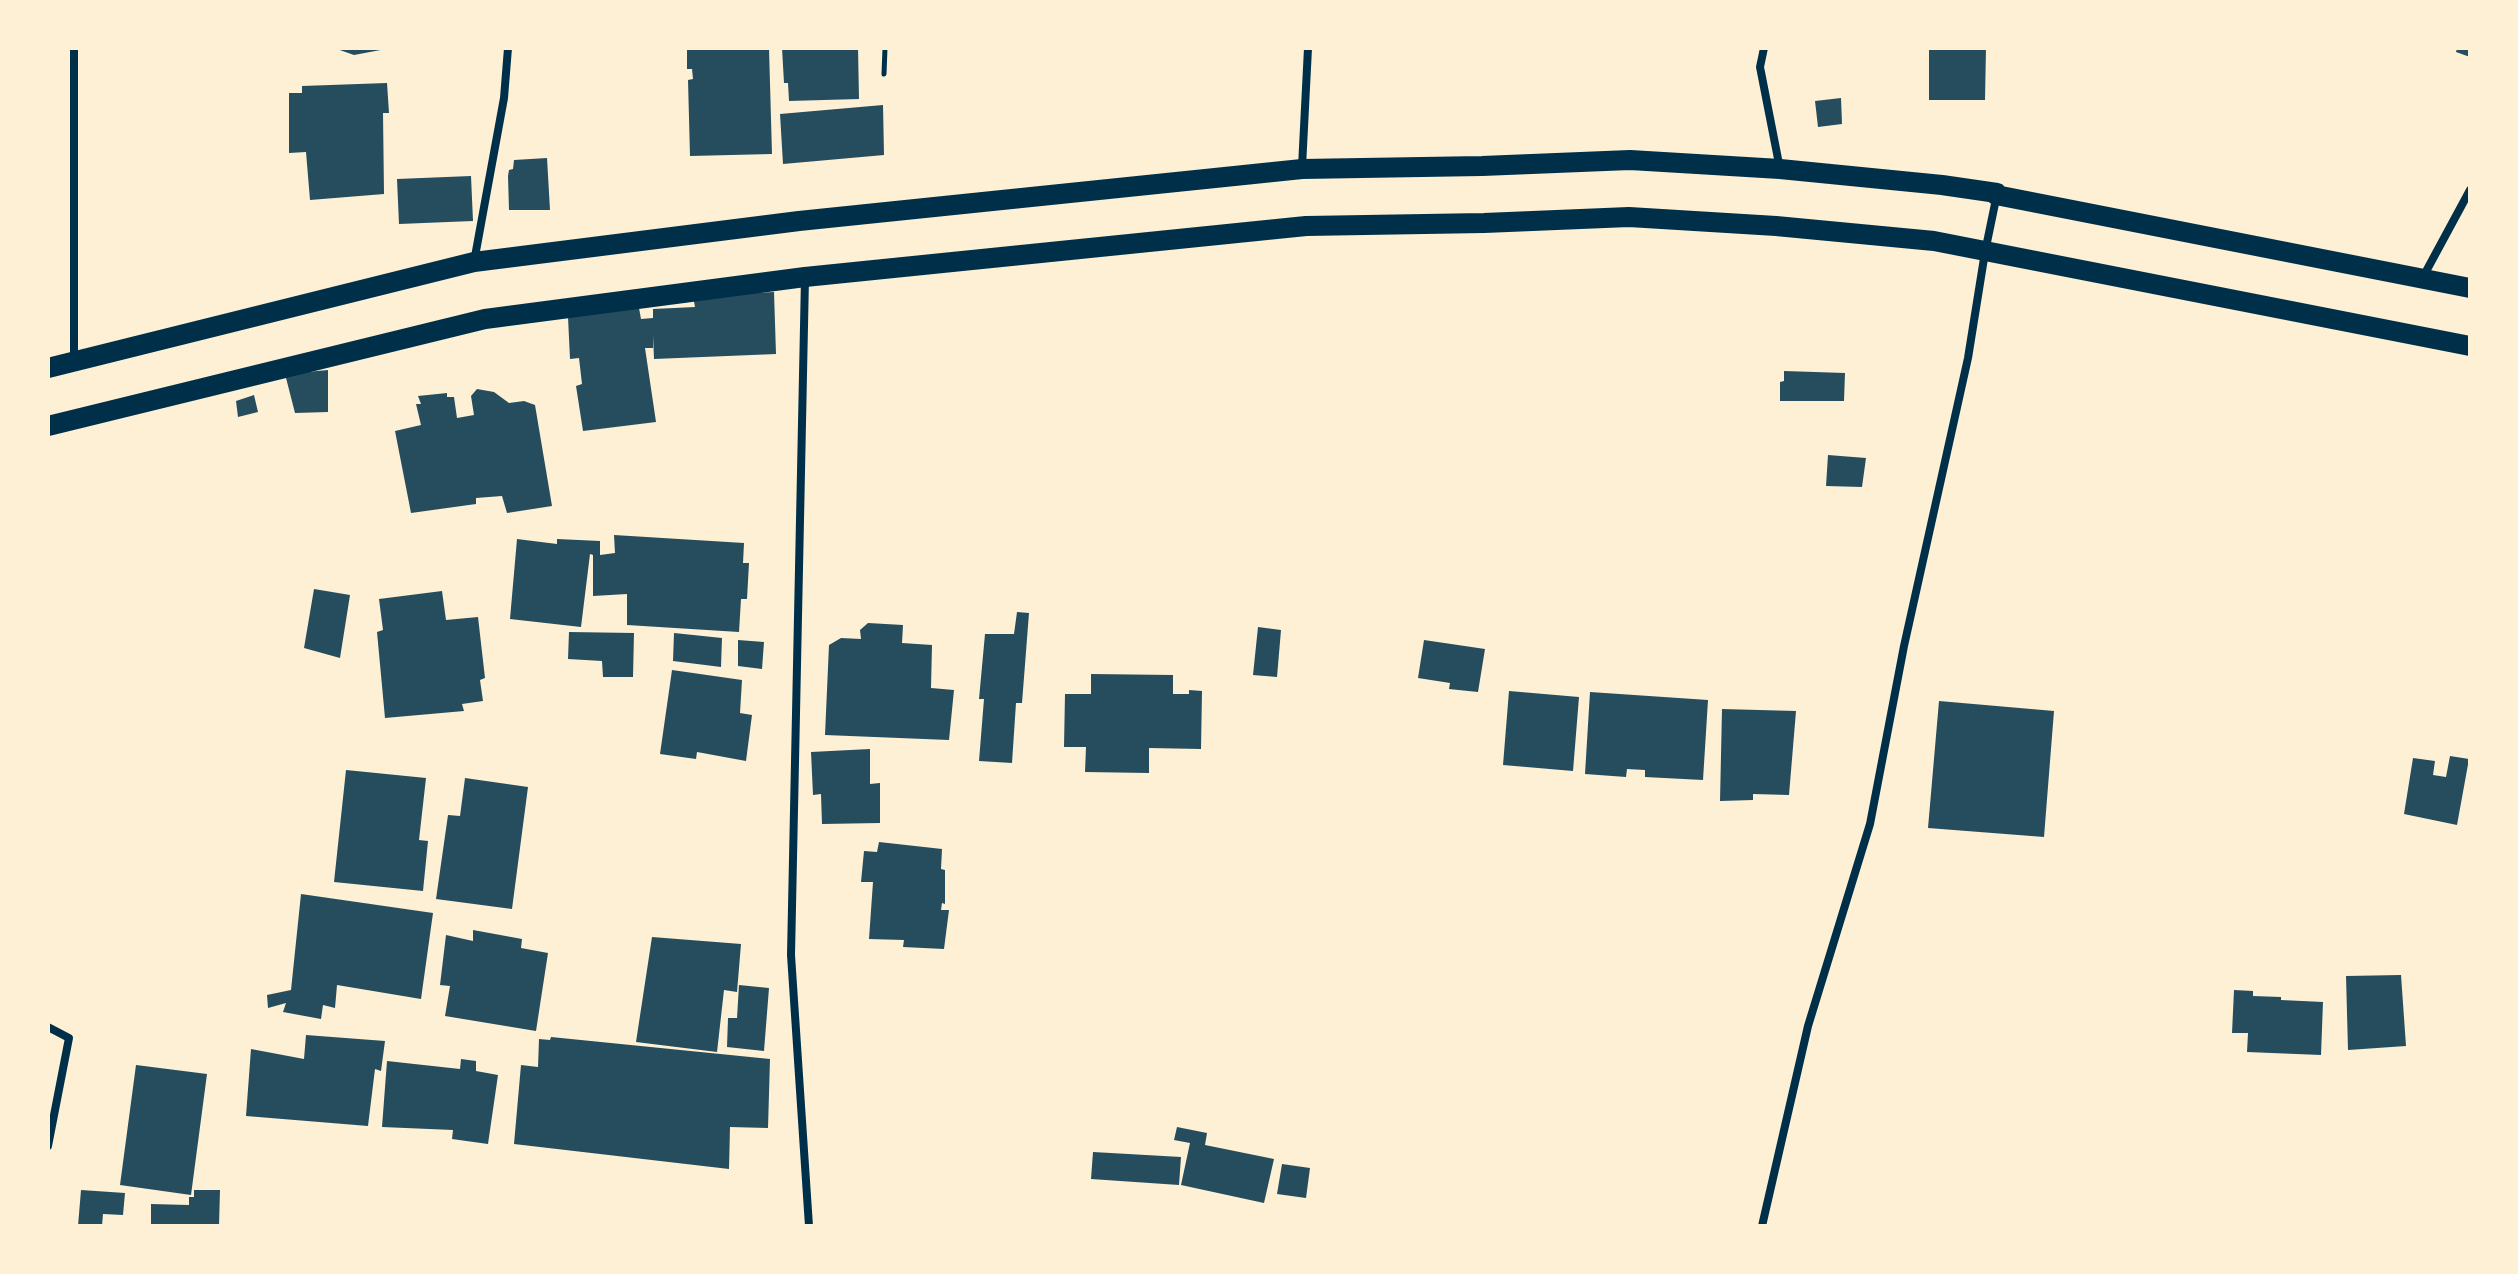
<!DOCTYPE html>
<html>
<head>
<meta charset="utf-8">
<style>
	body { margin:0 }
	#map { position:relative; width:2518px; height:1274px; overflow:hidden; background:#fdf0d5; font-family:Commissioner,sans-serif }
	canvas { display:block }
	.frame { position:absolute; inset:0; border:50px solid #fdf0d5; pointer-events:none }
</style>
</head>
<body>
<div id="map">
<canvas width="2518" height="1274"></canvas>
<div class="frame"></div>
</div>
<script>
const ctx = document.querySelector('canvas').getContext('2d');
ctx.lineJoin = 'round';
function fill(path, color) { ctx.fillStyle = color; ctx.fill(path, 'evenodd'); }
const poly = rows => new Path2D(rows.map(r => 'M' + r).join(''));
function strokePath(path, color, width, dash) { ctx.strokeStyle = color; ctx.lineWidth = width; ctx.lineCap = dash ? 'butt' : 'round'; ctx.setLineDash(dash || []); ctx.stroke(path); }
fill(poly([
	[334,48,386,48,386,49,354,55],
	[687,48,769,48,772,154,690,156,688,80,693,79,692,69,687,69],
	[782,48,858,48,859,99,789,101,788,83,784,83],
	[1929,48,1986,48,1985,100,1929,100],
	[2457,48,2470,48,2470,57,2456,52],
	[387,83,389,113,383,113,384,194,310,200,306,152,289,153,289,93,302,93,302,86],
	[1841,98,1842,124,1818,127,1815,101],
	[883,105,884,155,783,164,780,114],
	[547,158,550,210,509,210,508,176,509,170,513,169,514,160],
	[471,176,473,221,399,224,397,179],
	[774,292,776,354,654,359,653,335,653,348,645,348,656,422,583,431,576,386,582,384,579,358,570,359,568,317,639,308,641,319,653,318,653,309,695,307,693,296],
	[328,370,328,412,295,413,285,374],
	[1784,371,1845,373,1844,401,1780,401,1780,382,1784,381],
	[477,389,494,392,509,403,524,401,535,405,552,506,507,513,502,496,476,498,476,504,411,513,395,431,421,425,416,404,421,404,418,396,447,393,447,397,454,397,457,418,474,415,471,396],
	[254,395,258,412,238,417,236,401],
	[1828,455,1866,458,1862,487,1826,486],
	[614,535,744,543,743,563,749,563,747,599,741,599,739,632,627,625,627,594,593,596,593,555,590,554,581,627,510,619,517,539,557,544,557,539,600,541,600,555,615,553],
	[314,589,350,595,340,658,304,648],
	[442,591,446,620,478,617,485,678,480,680,483,701,462,704,464,711,385,718,377,632,383,630,379,599],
	[1017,612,1029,613,1022,703,1016,703,1012,763,979,761,984,699,979,699,985,634,1014,634],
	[868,623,903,625,902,643,932,645,931,688,954,690,949,740,825,735,829,645,841,638,861,639,860,630],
	[1258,627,1281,630,1277,677,1253,675],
	[569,632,634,633,633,677,603,677,602,661,568,659],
	[674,633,722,638,721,667,673,661],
	[738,640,764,642,762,669,738,666],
	[1424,640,1485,649,1478,692,1449,689,1450,683,1418,678],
	[672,670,742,680,740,713,752,715,746,761,697,752,696,759,660,754],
	[1091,674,1173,675,1173,694,1189,694,1189,690,1202,691,1201,749,1149,748,1149,773,1085,772,1086,747,1064,747,1065,694,1091,694],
	[1509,691,1579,697,1573,771,1503,765],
	[1590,692,1708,700,1703,780,1645,777,1645,770,1627,769,1626,777,1585,774],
	[1939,701,2054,711,2044,837,1928,828],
	[1722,709,1796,711,1789,795,1753,794,1753,800,1720,801],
	[870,749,870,784,880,783,880,823,822,824,821,794,813,795,811,752],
	[2450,756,2469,759,2457,825,2404,814,2413,758,2435,761,2433,775,2446,777],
	[346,770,426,778,419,840,428,841,423,891,334,882],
	[465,778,528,787,512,909,436,899,448,815,460,816],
	[879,842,942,849,941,869,945,870,945,904,942,903,941,910,949,910,944,949,903,947,904,940,869,939,873,882,861,882,864,851,877,852],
	[301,894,433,913,421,999,337,985,335,1008,323,1005,321,1019,283,1012,286,1003,268,1008,267,995,291,990],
	[473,930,522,939,521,948,548,953,536,1031,445,1016,450,986,440,985,446,935,473,941],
	[652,937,741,944,737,992,724,990,717,1052,636,1042],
	[2401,975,2406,1046,2348,1050,2346,976],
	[739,985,769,988,764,1051,727,1047,728,1018,737,1018],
	[2234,990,2253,991,2253,996,2281,997,2281,1000,2323,1002,2321,1055,2247,1052,2248,1033,2232,1033],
	[306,1035,385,1041,381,1071,375,1069,368,1126,246,1116,251,1049,304,1059],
	[551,1037,770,1059,768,1128,730,1127,729,1169,514,1144,521,1065,538,1067,539,1039,550,1040],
	[461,1059,476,1061,476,1071,498,1075,488,1144,452,1139,453,1130,382,1127,387,1061,460,1069],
	[136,1065,207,1074,191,1195,120,1185],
	[1177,1127,1207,1133,1205,1145,1274,1159,1264,1203,1181,1185,1190,1143,1174,1140],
	[1093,1152,1181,1157,1179,1185,1091,1179],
	[1282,1164,1310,1168,1306,1198,1277,1194],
	[81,1190,125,1193,123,1215,103,1214,102,1226,78,1226],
	[194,1190,220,1190,219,1226,151,1226,151,1204,189,1205,189,1197,194,1197]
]), '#264d5e');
strokePath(poly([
	[884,74,885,48]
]), '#003049', 5);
strokePath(poly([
	[74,48,74,360],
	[1764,48,1760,67,1780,169],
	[1302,167,1308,48],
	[474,262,504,98,508,48],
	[2423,277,2470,190],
	[805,278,791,955,809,1226],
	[48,1027,69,1038,48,1146],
	[1762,1226,1808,1026,1870,824,1904,646,1968,358,1985,252,1997,194]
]), '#003049', 8);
strokePath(poly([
	[48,368,474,262,799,221,1302,169,1482,166,1630,160,1780,169,1942,185,1997,193,1996,195,2470,288],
	[48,426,485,319,805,277,1306,226,1484,223,1629,217,1776,226,1934,241,2470,346]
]), '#003049', 20);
</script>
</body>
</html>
